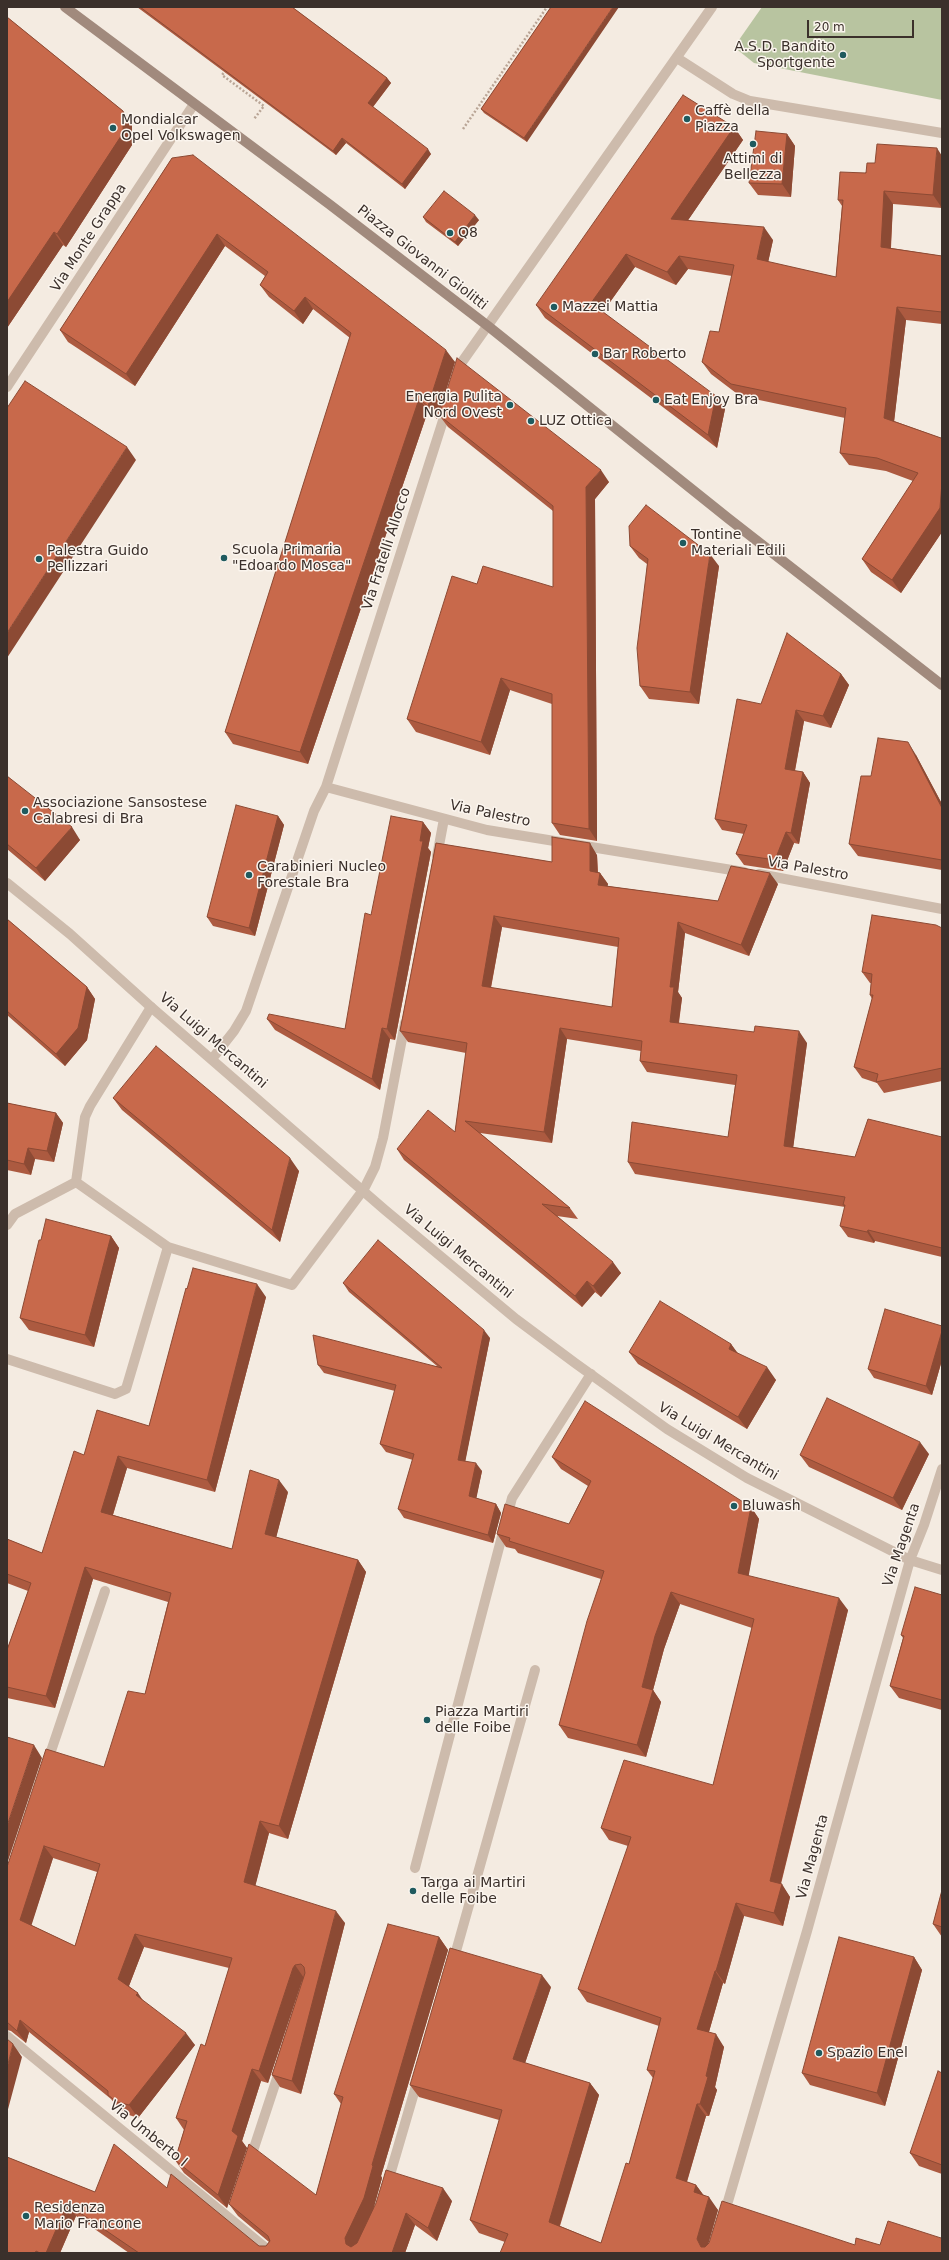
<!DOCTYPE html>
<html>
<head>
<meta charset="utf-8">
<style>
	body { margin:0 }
	#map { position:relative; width:949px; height:2260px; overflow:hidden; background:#f4ebe1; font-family:"DejaVu Sans",sans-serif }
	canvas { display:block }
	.frame { position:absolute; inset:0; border:8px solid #3b302b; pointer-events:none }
	.scale { position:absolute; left:807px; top:20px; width:107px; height:18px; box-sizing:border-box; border:2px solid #3b302b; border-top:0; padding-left:5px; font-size:12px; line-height:14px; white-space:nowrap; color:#3b302b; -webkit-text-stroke:3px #fbf5ee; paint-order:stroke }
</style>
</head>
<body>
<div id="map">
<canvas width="949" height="2260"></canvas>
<div class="frame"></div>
<div class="scale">20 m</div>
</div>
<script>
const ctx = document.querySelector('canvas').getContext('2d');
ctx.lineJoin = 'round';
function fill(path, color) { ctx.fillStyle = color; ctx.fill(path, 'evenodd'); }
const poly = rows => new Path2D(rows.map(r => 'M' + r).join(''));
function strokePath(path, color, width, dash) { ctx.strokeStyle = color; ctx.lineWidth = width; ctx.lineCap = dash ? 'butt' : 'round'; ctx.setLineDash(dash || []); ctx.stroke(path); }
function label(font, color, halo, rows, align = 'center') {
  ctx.font = font + ' "DejaVu Sans",sans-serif'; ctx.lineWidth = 3; ctx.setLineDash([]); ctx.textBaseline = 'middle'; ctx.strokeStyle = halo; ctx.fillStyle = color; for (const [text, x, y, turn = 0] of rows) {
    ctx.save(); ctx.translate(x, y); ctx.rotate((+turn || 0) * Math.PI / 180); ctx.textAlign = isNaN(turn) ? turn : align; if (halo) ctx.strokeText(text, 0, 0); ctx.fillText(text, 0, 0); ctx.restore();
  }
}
fill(poly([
	[762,7,942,7,942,100,754,63,734,47]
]), '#b8c4a0');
strokePath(poly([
	[226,70,222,75,264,106,254,119],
	[463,129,547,7],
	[433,1882,447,1892]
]), '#b9a596', 2.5, [2, 2]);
strokePath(poly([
	[437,856,444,819],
	[151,1007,90,1106,85,1117,76,1182,168,1247,292,1285,364,1189,375,1167,383,1138,405,1023],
	[7,1225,15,1214,76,1182],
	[7,1359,115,1394,126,1389,168,1247],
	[47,1763,105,1591],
	[415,1868,512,1498,591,1374],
	[453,1962,535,1670],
	[250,2160,280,2069],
	[387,2185,418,2079]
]), '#cdbbac', 10);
strokePath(poly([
	[677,58,733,94,750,101,942,133],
	[458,373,462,362,712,7],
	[7,387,194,104],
	[326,787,447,408],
	[759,874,942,909],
	[7,883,70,934,151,1007,385,1210,516,1319,575,1363,667,1429,747,1478,910,1560,942,1570],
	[212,1059,234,1031,246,1011,314,811,326,787,487,830,744,872],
	[7,2036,272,2253],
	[724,2215,807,1931,910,1560,924,1525,942,1469]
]), '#cdbbac', 10);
strokePath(poly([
	[65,7,329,204,488,326,729,519,942,685]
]), '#a18a7d', 10);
fill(poly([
	[137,7,292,7,387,78,391,83,373,107,431,154,405,189,346,143,336,155],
	[551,7,527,142,484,113,481,109],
	[7,17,123,111,132,124,132,145,66,247,63,245,7,328],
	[734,127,743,140,688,220,773,240,768,262,836,277,842,206,838,200,875,163,942,156,942,208,893,204,891,248,942,256,942,324,906,320,894,421,941,438,942,437,942,532,901,593,871,572,862,559,913,481,886,471,849,465,840,453,845,418,740,396,711,374,702,362,719,332,732,276,688,269,676,285,635,267,603,312,725,409,717,448,545,318,536,305],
	[787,134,795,146,791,197,758,195,749,183],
	[172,158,455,362,437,419,428,411,308,764,233,744,225,732,350,338,313,309,303,324,269,297,260,285,265,276,225,246,135,386,68,342,60,330],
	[423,217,479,220,458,246,426,222],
	[439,415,609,482,595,499,597,841,560,835,552,823,552,704,510,690,490,755,416,732,407,719,477,584,553,587,553,511,448,427],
	[630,546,719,566,699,704,649,699,640,686,647,564,639,558],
	[841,674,849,685,831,728,804,721,795,771,803,772,810,783,799,844,794,843,783,871,744,865,736,854,744,834,722,830,715,819,761,704],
	[916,755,942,804,942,870,858,856,849,844,871,776],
	[7,776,80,840,45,881,7,849],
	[278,816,284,825,255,936,213,926,207,917],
	[423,822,431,833,428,848,431,852,395,1040,390,1039,380,1090,275,1030,267,1019,345,1029,371,915],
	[436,843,552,862,597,855,598,872,600,873,608,884,607,886,718,901,778,884,749,956,685,933,678,992,682,998,679,1023,807,1043,793,1147,855,1157,942,1137,942,1257,875,1241,874,1243,848,1237,840,1226,845,1207,635,1174,628,1162,728,1137,735,1085,647,1072,640,1061,641,1051,567,1039,552,1143,480,1133,570,1208,578,1219,557,1216,621,1273,601,1297,595,1292,582,1307,404,1160,397,1149,455,1132,466,1053,408,1042,400,1031],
	[502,927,618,947,612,1007,491,988],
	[7,919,87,987,95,999,87,1040,65,1066,7,1015],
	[942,928,942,1081,884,1093,877,1083,862,1078,854,1067,872,999,870,995,871,983,870,983,862,972],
	[113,1098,299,1171,280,1242,122,1110],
	[7,1103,56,1113,63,1123,54,1162,35,1159,31,1175,7,1170],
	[111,1236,119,1248,94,1347,29,1330,20,1318,41,1240],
	[343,1283,490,1338,465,1461,482,1471,476,1498,496,1504,501,1513,493,1543,404,1518,398,1509,413,1460,386,1452,380,1444,395,1391,324,1373,318,1365,437,1366,349,1292],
	[187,1289,266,1297,215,1492,127,1468,113,1515,232,1549,288,1492,276,1537,358,1560,366,1572,288,1839,269,1833,255,1886,345,1923,301,2094,280,2087,272,2075,303,1979,302,1981,268,2083,261,2081,242,2141,247,2148,227,2208,184,2173,175,2160,184,2130,176,2118,205,2046,229,1968,144,1947,129,1986,143,2001,195,2045,138,2118,126,2114,117,2107,111,2099,29,2032,26,2043,11,2031,7,2030,7,1867,104,1767,145,1694,168,1602,93,1579,55,1708,7,1698,7,1650,28,1591,7,1583,7,1539,42,1553,84,1455,149,1426],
	[53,1858,97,1872,75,1946,31,1925],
	[942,1326,942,1360,932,1395,874,1378,868,1369],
	[731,1344,737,1353,776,1380,747,1429,638,1364,629,1352],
	[929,1454,902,1510,809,1467,800,1455],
	[552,1457,751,1507,759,1519,748,1576,848,1610,781,1884,790,1897,783,1926,744,1916,725,1984,723,1983,709,2032,724,2047,715,2087,717,2090,709,2116,706,2116,687,2182,696,2185,704,2196,718,2210,708,2244,855,2245,880,2245,941,2238,942,2253,505,2242,479,2233,470,2220,499,2120,419,2097,410,2085,551,1987,525,2063,590,2083,599,2095,560,2226,601,2243,629,2164,653,2078,647,2070,659,2026,587,2002,578,1989,628,1846,609,1840,601,1828,713,1785,752,1628,680,1604,664,1649,653,1690,661,1702,646,1757,568,1738,559,1725,601,1579,518,1553,515,1549,506,1547,497,1534,569,1524,588,1486,561,1469],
	[942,1595,942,1710,899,1698,890,1686,903,1638,901,1635],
	[942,1890,942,1937,933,1924],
	[439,1937,448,1950,381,2176,382,2178,373,2209,452,2201,437,2241,415,2225,405,2253,129,2253,76,2216,60,2253,7,2253,7,2157,95,2192,167,2188,259,2246,266,2246,269,2242,238,2216,229,2204,316,2195,341,2104,334,2094],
	[914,1957,922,1970,885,2106,810,2085,802,2073],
	[942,2073,942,2174,919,2166,910,2153]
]), '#ac5a40');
fill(poly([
	[613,7,619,7,527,142,524,138],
	[387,78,391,83,372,108,368,103],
	[123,111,132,124,132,145,66,247,57,234],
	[734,127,743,140,680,232,671,219],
	[787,134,795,146,791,197,782,184],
	[342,138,346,143,336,155,333,151],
	[937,148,942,156,942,208,933,195],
	[428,149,431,154,405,189,402,184],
	[884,191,893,204,890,260,881,247],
	[475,215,479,220,458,246,455,242],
	[764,227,773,240,766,272,757,259],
	[54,232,63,245,7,328,7,302],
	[217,234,225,246,135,386,126,374],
	[626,254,635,267,600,316,591,303],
	[679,256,688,269,676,285,667,272],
	[305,297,313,309,303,324,294,311],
	[897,307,906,320,893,431,884,418],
	[446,350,455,362,437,419,428,406],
	[716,396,725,409,717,448,708,435],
	[419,399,428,411,308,764,300,752],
	[127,447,136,460,7,658,7,633],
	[601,470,609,482,595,499,597,841,589,829,586,487],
	[942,482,942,532,901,593,892,580],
	[710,554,719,566,699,704,690,692],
	[841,674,849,685,831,728,823,716],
	[501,678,510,690,490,755,481,742],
	[796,710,804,721,793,780,785,769],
	[908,742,916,755,942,804,942,808],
	[803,772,810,783,799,844,791,833],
	[278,816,284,825,255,936,249,928],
	[423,822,431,833,428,848,431,852,395,1040,387,1029],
	[72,827,80,840,45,881,36,868],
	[786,832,794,843,783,871,775,860],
	[590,843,597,855,598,882,590,871],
	[600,873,608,884,606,896,598,885],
	[770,873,778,884,749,956,741,945],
	[494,916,502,927,489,997,482,986],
	[678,922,685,933,678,992,682,998,677,1033,670,1022,670,987],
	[87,987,95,999,87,1040,65,1066,56,1054],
	[382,1028,390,1039,380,1090,372,1079],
	[560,1028,567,1039,552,1143,544,1132],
	[799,1031,807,1043,792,1157,784,1146],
	[56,1113,63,1123,54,1162,47,1151],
	[28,1148,35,1159,31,1175,24,1164],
	[290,1158,299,1171,280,1242,272,1230],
	[868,1230,875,1241,874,1243,867,1232],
	[111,1236,119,1248,94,1347,85,1335],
	[613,1262,621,1273,601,1297,593,1286],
	[587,1281,595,1292,582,1307,575,1296],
	[257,1284,266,1297,215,1492,207,1480],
	[484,1330,490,1338,464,1468,458,1460],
	[942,1331,942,1360,932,1395,926,1386],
	[731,1344,740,1356,729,1349],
	[767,1367,776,1380,747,1429,738,1417],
	[920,1442,929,1454,902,1510,893,1498],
	[118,1456,127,1468,110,1524,101,1512],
	[476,1463,482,1471,475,1505,469,1496],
	[279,1480,288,1492,274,1546,265,1534],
	[496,1504,501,1513,493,1543,488,1535],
	[751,1507,759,1519,747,1585,738,1573],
	[358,1560,366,1572,288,1839,279,1826],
	[85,1567,93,1579,55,1708,46,1696],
	[671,1592,680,1604,664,1649,653,1690,661,1702,646,1757,637,1745,642,1687,655,1636],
	[839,1598,848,1610,778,1894,770,1881],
	[34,1745,42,1758,7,1864,7,1826],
	[260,1821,269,1833,253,1895,244,1882],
	[44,1846,53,1858,29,1933,20,1920],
	[782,1884,790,1897,783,1926,774,1913],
	[736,1903,744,1916,725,1984,716,1971],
	[336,1911,345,1923,301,2094,292,2081],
	[135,1934,144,1947,127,1991,118,1979],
	[439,1937,448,1950,381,2176,382,2178,373,2211,354,2253,346,2244,345,2238,372,2165],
	[914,1957,922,1970,885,2106,877,2093],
	[295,1965,304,1978,302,1981,268,2083,259,2071,293,1968],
	[715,1971,723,1983,706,2042,697,2029],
	[542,1975,551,1987,522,2072,513,2059],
	[138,1993,146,2005,136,1995],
	[20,2020,29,2032,26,2043,17,2031],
	[186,2033,195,2045,138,2118,129,2105],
	[716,2034,724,2047,715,2087,717,2090,709,2116,700,2104,706,2076],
	[13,2044,22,2057,7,2113,7,2068],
	[252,2069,261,2081,242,2141,247,2148,227,2208,218,2195,232,2131],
	[590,2083,599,2095,557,2234,549,2222],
	[697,2104,706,2116,684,2191,676,2178],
	[696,2185,705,2197,694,2192],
	[443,2188,452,2201,437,2241,428,2228],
	[709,2197,718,2210,706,2252,701,2247,697,2239],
	[67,2204,76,2216,60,2253,46,2253],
	[406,2213,415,2225,405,2253,392,2253]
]), '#8c4a34');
const building = poly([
	[140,7,292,7,387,78,368,103,428,149,402,184,342,138,333,151,140,7],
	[551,7,613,7,524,138,481,109,551,7],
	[7,17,123,111,123,133,57,234,54,232,7,302,7,17],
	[683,95,734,127,671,219,764,227,757,259,836,277,843,200,838,200,840,172,866,173,867,163,875,163,877,144,937,148,933,195,884,191,881,247,942,256,942,312,897,307,884,418,941,438,942,437,942,482,940,508,892,580,862,559,918,473,877,458,840,453,846,408,731,384,702,362,710,331,719,332,734,265,679,256,667,272,626,254,591,303,716,396,708,435,536,305,683,95],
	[756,131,787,134,782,184,749,183,756,131],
	[193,155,446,350,428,406,419,399,300,752,225,732,351,333,305,297,294,311,260,285,268,272,217,234,126,374,60,330,172,158,193,155],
	[444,191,475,215,455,242,423,217,444,191],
	[457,358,601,470,586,487,589,829,552,823,552,694,501,678,481,742,407,719,452,576,477,584,483,566,553,587,553,506,439,415,457,358],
	[25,381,127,447,7,633,7,408,25,381],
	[646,505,710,554,690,692,640,686,637,648,648,559,630,546,629,526,646,505],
	[787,633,841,674,823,716,796,710,785,769,803,772,791,833,786,832,775,860,736,854,747,825,715,819,737,699,761,704,787,633],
	[878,738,908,742,942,808,942,860,849,844,861,776,871,776,878,738],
	[7,776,72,827,36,868,7,844,7,776],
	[236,805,278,816,249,928,207,917,236,805],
	[391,816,423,822,420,841,423,841,387,1029,382,1028,372,1079,267,1019,269,1014,345,1029,365,913,371,915,391,816],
	[552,837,590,843,590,871,600,873,598,885,718,901,731,866,770,873,741,945,678,922,670,987,674,987,670,1022,754,1032,755,1026,799,1031,784,1146,855,1157,868,1119,942,1137,942,1248,868,1230,867,1232,840,1226,845,1205,843,1205,845,1197,628,1162,632,1122,728,1137,737,1075,640,1061,642,1041,560,1028,544,1132,465,1121,570,1208,542,1204,613,1262,593,1286,587,1281,575,1296,397,1149,428,1110,455,1132,467,1043,400,1031,436,843,552,862,552,837],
	[494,916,619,938,612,1007,482,986,494,916],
	[872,915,936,925,942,928,942,1068,876,1082,878,1074,854,1067,873,995,870,995,872,974,862,972,872,915],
	[7,919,87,987,78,1028,56,1054,7,1011,7,919],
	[156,1046,290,1158,272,1230,113,1098,156,1046],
	[7,1103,56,1113,47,1151,28,1148,24,1164,7,1160,7,1103],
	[46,1219,111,1236,85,1335,20,1318,39,1240,41,1240,46,1219],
	[378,1240,484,1330,458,1460,476,1463,469,1496,496,1504,488,1535,398,1509,414,1454,380,1444,396,1385,318,1365,313,1335,442,1368,343,1283,378,1240],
	[193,1268,257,1284,207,1480,118,1456,101,1512,232,1549,250,1470,279,1480,265,1534,358,1560,279,1826,260,1821,244,1882,336,1911,292,2081,272,2075,305,1973,304,1967,301,1964,295,1965,293,1968,259,2071,252,2069,232,2131,238,2136,218,2195,175,2160,187,2121,176,2118,201,2044,205,2046,232,1958,135,1934,118,1979,138,1993,136,1995,186,2033,129,2105,117,2102,108,2095,108,2091,20,2020,17,2031,7,2022,7,1867,46,1749,104,1767,128,1691,145,1694,171,1593,85,1567,46,1696,7,1687,7,1650,31,1583,7,1574,7,1539,42,1553,74,1451,84,1455,97,1410,149,1426,186,1288,187,1289,193,1268],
	[44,1846,100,1864,75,1946,20,1920,44,1846],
	[660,1301,731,1344,729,1349,767,1367,738,1417,629,1352,660,1301],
	[885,1309,942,1326,942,1331,926,1386,868,1369,885,1309],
	[827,1398,920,1442,893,1498,800,1455,827,1398],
	[585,1401,751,1507,738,1573,839,1598,770,1881,782,1884,774,1913,736,1903,716,1971,715,1971,697,2029,716,2034,706,2076,708,2077,700,2104,697,2104,676,2178,696,2185,694,2192,709,2197,697,2239,701,2247,705,2247,709,2243,722,2201,855,2245,856,2238,880,2245,888,2221,941,2238,942,2236,942,2253,500,2253,508,2234,470,2220,502,2110,410,2085,450,1948,542,1975,513,2059,590,2083,549,2222,601,2243,626,2163,629,2164,655,2071,647,2070,661,2018,578,1989,631,1837,601,1828,624,1760,713,1785,754,1619,671,1592,655,1636,642,1687,653,1690,637,1745,559,1725,587,1621,604,1571,509,1541,510,1538,497,1534,505,1504,569,1524,591,1481,552,1457,585,1401],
	[915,1587,942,1595,942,1700,890,1686,904,1636,901,1635,915,1587],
	[7,1737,34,1745,7,1826,7,1737],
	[942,1890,942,1927,933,1924,942,1890],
	[388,1924,439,1937,372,2165,373,2166,364,2198,345,2238,346,2244,351,2247,357,2243,376,2203,386,2170,443,2188,428,2228,406,2213,392,2253,139,2253,67,2204,46,2253,40,2253,36,2251,35,2253,7,2253,7,2157,95,2192,114,2144,167,2188,171,2174,259,2246,266,2246,270,2241,268,2236,229,2204,249,2144,316,2195,343,2097,334,2094,388,1924],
	[839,1937,914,1957,877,2093,802,2073,839,1937],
	[7,2039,13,2044,7,2068,7,2039],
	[938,2071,942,2073,942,2165,910,2153,938,2071]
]);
fill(building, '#c8694b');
strokePath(building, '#8c4a34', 1);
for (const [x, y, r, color] of [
	[843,55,4,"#1f5a5e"],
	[687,119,4,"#1f5a5e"],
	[113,128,4,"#1f5a5e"],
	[753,144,4,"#1f5a5e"],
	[450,233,4,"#1f5a5e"],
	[554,307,4,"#1f5a5e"],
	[595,354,4,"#1f5a5e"],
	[656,400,4,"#1f5a5e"],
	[510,405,4,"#1f5a5e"],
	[531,421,4,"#1f5a5e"],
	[683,543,4,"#1f5a5e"],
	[224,558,4,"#1f5a5e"],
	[39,559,4,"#1f5a5e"],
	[25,811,4,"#1f5a5e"],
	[249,875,4,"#1f5a5e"],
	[734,1506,4,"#1f5a5e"],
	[427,1720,4,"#1f5a5e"],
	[413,1891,4,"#1f5a5e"],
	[819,2053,4,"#1f5a5e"],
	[26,2216,4,"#1f5a5e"]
]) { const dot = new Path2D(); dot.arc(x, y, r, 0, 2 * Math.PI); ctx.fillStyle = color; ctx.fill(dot); strokePath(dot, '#fbf5ee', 1.5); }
label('14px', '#3b302b', '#fbf5ee', [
	["A.S.D. Bandito",835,47,"right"],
	["Sportgente",835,63,"right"],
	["Caffè della",695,111],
	["Piazza",695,127],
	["Mondialcar",121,120],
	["Opel Volkswagen",121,136],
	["Attimi di",753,159,"center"],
	["Bellezza",753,175,"center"],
	["Q8",458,233],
	["Mazzei Mattia",562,307],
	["Bar Roberto",603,354],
	["Energia Pulita",502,397,"right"],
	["Nord Ovest",502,413,"right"],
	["Eat Enjoy Bra",664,400],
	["LUZ Ottica",539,421],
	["Tontine",691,535],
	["Materiali Edili",691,551],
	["Scuola Primaria",232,550],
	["\"Edoardo Mosca\"",232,566],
	["Palestra Guido",47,551],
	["Pellizzari",47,567],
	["Associazione Sansostese",33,803],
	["Calabresi di Bra",33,819],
	["Carabinieri Nucleo",257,867],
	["Forestale Bra",257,883],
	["Bluwash",742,1506],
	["Piazza Martiri",435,1712],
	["delle Foibe",435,1728],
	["Targa ai Martiri",421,1883],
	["delle Foibe",421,1899],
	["Spazio Enel",827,2053],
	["Residenza",34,2208],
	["Mario Francone",34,2224]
], 'left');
label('14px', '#3b302b', '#fbf5ee', [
	["Via Monte Grappa",89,238,-57],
	["Piazza Giovanni Giolitti",422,258,38],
	["Via Fratelli Allocco",387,549,-72],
	["Via Palestro",490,814,12],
	["Via Palestro",808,869,10],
	["Via Luigi Mercantini",213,1041,41],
	["Via Luigi Mercantini",458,1252,40],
	["Via Luigi Mercantini",718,1442,31],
	["Via Magenta",902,1545,-71],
	["Via Magenta",813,1857,-75],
	["Via Umberto I",148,2134,39]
]);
</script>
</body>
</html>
